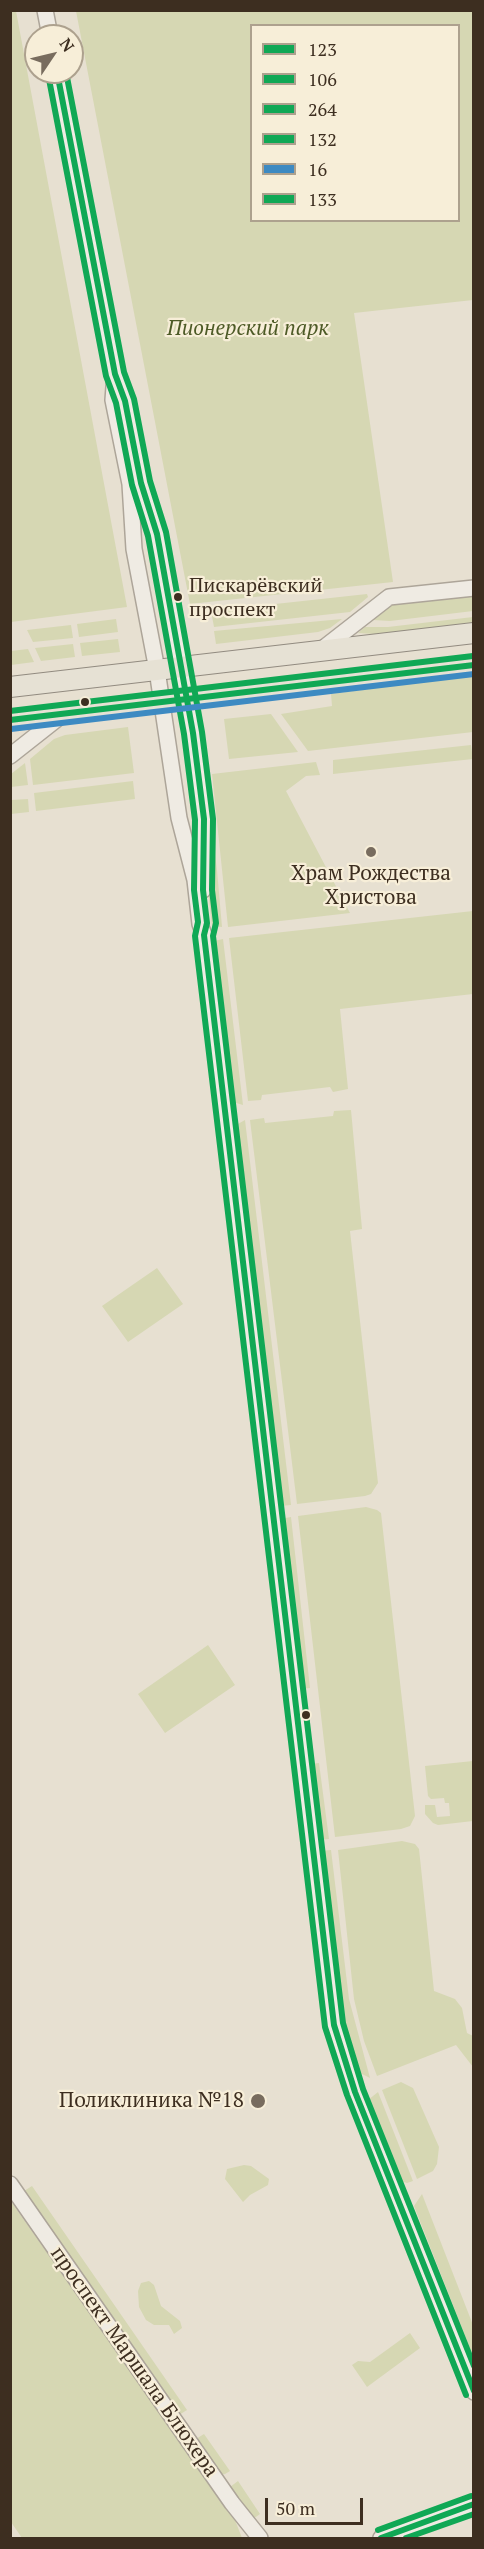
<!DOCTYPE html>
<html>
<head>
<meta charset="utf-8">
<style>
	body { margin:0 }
	#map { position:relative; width:484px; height:2549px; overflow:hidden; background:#e7e0d1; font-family:"PT Serif",serif }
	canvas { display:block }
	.frame { position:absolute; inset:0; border:12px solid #3d2e20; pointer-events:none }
	.legend { position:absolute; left:250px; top:24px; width:210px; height:198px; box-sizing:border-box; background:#f7eed8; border:2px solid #ada18e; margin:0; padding:8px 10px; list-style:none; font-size:18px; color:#3d2e20 }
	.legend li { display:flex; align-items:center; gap:12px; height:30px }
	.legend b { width:30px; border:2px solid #ada18e }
	.north { position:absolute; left:24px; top:24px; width:60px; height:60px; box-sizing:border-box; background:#f7eed8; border:2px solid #ada18e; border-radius:50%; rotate:55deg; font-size:16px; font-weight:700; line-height:24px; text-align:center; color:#3d2e20 }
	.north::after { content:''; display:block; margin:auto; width:21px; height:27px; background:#786c5e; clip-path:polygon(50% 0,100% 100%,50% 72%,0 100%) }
	.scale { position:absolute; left:265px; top:2498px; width:98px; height:27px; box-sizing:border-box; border:3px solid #3d2e20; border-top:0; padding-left:8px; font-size:18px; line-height:21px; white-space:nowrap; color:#3d2e20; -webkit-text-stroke:4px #f7eed8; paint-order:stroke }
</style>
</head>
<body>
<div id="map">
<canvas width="484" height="2549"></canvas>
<div class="frame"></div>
<ul class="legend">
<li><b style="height:8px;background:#10a855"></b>123</li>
<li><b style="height:8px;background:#10a855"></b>106</li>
<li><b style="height:8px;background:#10a855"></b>264</li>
<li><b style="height:8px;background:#10a855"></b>132</li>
<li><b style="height:8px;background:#3d8ac2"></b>16</li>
<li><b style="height:8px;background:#10a855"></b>133</li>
</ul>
<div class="north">N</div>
<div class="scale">50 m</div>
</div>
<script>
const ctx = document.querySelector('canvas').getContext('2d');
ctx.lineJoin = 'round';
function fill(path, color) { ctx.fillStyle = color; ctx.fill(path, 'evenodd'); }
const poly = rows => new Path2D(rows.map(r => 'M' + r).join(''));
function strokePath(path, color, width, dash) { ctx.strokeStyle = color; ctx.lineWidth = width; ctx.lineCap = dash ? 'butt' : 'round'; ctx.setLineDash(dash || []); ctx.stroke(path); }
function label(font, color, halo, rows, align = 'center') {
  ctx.font = font + ' "PT Serif",serif'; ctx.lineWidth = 4.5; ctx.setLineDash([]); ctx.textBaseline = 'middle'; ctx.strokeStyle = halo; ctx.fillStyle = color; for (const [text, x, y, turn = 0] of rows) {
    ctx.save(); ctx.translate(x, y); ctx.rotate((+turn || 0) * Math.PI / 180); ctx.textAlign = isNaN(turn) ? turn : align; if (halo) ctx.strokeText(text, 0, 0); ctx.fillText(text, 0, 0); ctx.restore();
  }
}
fill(poly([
	[10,11,16,11,127,607,11,622],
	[76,11,473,11,473,300,354,313,393,582,190,604],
	[252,26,458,26,458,220,252,220],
	[367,594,368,597,350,612,214,627,211,611],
	[473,595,473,611,390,621,373,620,393,603],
	[473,617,473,625,390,635,358,633,365,627,388,627],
	[116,619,118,632,79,637,77,624],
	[342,619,330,628,318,632,216,644,214,631],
	[71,625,73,638,33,642,27,630],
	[118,639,120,652,82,656,80,643],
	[73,644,75,657,41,661,35,648],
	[28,649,34,662,11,665,11,651],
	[473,675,473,732,308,751,281,714,332,706,331,694],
	[271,714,298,752,229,759,224,719],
	[128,727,134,773,33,785,30,759,54,739,65,735],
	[471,745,473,759,333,774,333,760],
	[316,762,320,775,306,776,286,791,350,913,228,927,212,774],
	[25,763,28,785,11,787,11,774],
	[133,781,135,799,36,811,34,793],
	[28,799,29,812,11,814,11,800],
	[212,830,217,870,222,927,212,926,208,890],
	[473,911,473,994,340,1009,348,1089,333,1092,330,1087,262,1095,261,1100,248,1101,229,938],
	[223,939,243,1105,233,1102,214,941],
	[351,1110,362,1229,350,1231,378,1483,371,1494,365,1496,297,1504,250,1120,264,1118,265,1123,333,1116,334,1111],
	[245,1120,291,1505,280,1506,236,1125],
	[157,1268,183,1304,128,1342,102,1306],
	[366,1507,377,1510,381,1513,415,1816,410,1826,401,1829,335,1837,298,1516],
	[291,1517,310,1688,302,1689,280,1519],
	[208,1645,235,1685,165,1733,138,1694],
	[473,1761,473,1821,438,1825,433,1823,425,1814,425,1805,435,1805,437,1817,450,1816,449,1803,445,1803,444,1798,431,1799,428,1796,425,1766],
	[319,1763,329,1839,319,1840,310,1764],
	[402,1841,415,1844,419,1849,434,1991,455,1999,462,2008,467,2033,473,2036,473,2067,456,2045,377,2076,364,2041,354,1999,338,1850],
	[331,1850,349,1999,370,2078,356,2071,342,2024,338,2001,320,1851],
	[401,2082,413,2088,439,2147,437,2164,433,2171,417,2179,382,2090],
	[378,2092,413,2181,407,2183,401,2181,368,2100],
	[244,2165,251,2166,269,2179,268,2185,250,2195,243,2202,225,2179,227,2169],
	[32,2186,187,2410,179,2415,24,2191],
	[422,2194,473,2325,473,2356,414,2206],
	[10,2200,235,2520,242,2538,22,2538,11,2522],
	[149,2281,154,2285,161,2306,180,2321,182,2328,174,2334,169,2325,154,2325,146,2320,139,2307,138,2291,141,2283],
	[410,2333,420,2348,367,2387,352,2365,358,2361,370,2362],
	[204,2434,230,2471,225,2474,220,2475,196,2439],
	[238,2481,260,2514,253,2519,230,2487]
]), '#d6d7b3');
const minor = poly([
	[45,10,50,36],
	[57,72,115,374,125,401,141,483,157,534,188,700,204,819,203,890],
	[115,374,113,400,130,484,134,549,157,670,179,818,195,880,200,924,204,935,334,2025,355,2092,474,2392],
	[321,650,389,597,474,588],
	[10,756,62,715],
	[10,2184,232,2503,260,2538],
	[381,2538,474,2504]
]);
const major = poly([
	[10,687,474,633],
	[10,720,474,665]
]);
strokePath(minor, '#ada599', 18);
strokePath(major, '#928b80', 22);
strokePath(minor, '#efebe3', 15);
strokePath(major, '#e6e1d4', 20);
strokePath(poly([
	[57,72,115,374,125,401,141,483,157,534,193,733,204,819,203,890,207,923,204,935,334,2025,355,2092,474,2391],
	[381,2538,474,2504]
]), '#10a855', 6);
strokePath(poly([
	[48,74,106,376,116,403,132,485,148,536,184,734,195,820,194,890,198,922,195,936,325,2027,347,2095,466,2395],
	[406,2538,474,2514]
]), '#10a855', 6);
strokePath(poly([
	[66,72,124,372,134,399,150,481,166,532,202,732,213,819,212,890,216,923,213,936,343,2023,363,2089,474,2366],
	[378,2530,471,2496]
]), '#10a855', 6);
strokePath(poly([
	[10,720,474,665]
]), '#10a855', 6);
strokePath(poly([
	[11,729,474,674]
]), '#3d8ac2', 6);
strokePath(poly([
	[10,711,473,656]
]), '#10a855', 6);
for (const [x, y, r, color] of [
	[178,597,5,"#3d2e20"],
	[85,702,5,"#3d2e20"],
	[371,852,6,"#786c5e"],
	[306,1715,5,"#3d2e20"],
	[258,2101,8,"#786c5e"]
]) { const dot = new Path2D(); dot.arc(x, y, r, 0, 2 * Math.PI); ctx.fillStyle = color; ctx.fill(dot); strokePath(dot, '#f7eed8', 2); }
label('20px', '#3d2e20', '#f7eed8', [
	["Пискарёвский",189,586],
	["проспект",189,610]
], 'left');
label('italic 21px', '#4d5a26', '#f7eed8', [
	["Пионерский парк",248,329]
]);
label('21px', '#3d2e20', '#f7eed8', [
	["Храм Рождества",371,874],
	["Христова",371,898],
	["Поликлиника №18",244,2101,"right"]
]);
label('21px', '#3d2e20', '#f7eed8', [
	["проспект Маршала Блюхера",134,2362,55]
]);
</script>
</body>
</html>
